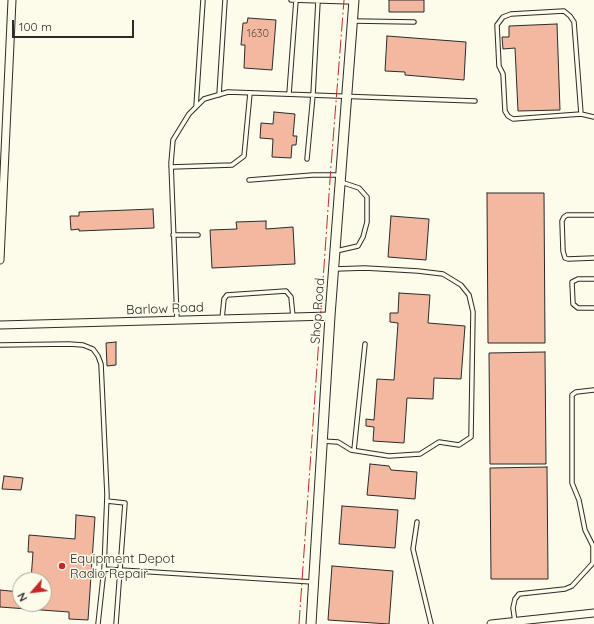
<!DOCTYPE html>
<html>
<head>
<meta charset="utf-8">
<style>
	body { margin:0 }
	#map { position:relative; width:594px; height:624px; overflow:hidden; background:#fdfbea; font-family:Quicksand,sans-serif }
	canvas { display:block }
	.north { position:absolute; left:12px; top:572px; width:40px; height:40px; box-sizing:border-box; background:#fdfbea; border:1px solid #a9a89e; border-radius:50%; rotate:242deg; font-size:11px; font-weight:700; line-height:16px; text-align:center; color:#2b2b2b }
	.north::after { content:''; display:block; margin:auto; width:14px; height:18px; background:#c62828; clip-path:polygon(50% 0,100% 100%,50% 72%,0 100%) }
	.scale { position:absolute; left:12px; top:20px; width:122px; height:18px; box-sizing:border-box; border:2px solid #2b2b2b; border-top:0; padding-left:5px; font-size:12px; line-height:14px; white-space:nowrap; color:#2b2b2b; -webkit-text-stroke:3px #fdfbea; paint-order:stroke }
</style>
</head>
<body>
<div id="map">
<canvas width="594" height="624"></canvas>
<div class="north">N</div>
<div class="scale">100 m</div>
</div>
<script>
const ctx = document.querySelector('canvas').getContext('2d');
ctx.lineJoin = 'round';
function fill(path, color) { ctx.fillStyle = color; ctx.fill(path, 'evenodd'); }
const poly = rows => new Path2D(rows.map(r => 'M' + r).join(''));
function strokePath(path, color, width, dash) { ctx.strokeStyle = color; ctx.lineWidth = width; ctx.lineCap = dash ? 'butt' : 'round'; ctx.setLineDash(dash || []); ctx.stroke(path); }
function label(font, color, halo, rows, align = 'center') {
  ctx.font = font + ' Quicksand,sans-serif'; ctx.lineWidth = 3; ctx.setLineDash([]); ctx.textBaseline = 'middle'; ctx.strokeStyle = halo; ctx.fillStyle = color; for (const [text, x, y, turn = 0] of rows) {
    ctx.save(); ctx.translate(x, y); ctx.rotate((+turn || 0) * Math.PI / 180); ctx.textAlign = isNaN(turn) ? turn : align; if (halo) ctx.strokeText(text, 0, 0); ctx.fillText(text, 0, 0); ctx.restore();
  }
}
const building = poly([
	[389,0,424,0,424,12,389,12,389,0],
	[248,18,276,20,272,70,244,68,245,45,241,45,243,23,247,23,248,18],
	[557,24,560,110,518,111,515,48,503,49,502,37,509,37,509,26,557,24],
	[387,36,466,42,464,80,405,75,405,72,385,71,387,36],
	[274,112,295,114,293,136,297,136,296,145,292,145,291,158,272,157,273,139,260,138,261,123,273,124,274,112],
	[487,193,544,193,545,343,488,343,487,193],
	[153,209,154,228,79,231,79,229,71,230,70,216,79,216,79,212,153,209],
	[391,216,429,219,426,260,388,257,391,216],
	[266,221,266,229,293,227,295,264,212,268,210,230,237,229,236,222,266,221],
	[399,293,430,295,428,323,465,326,461,379,434,378,433,399,407,398,404,443,373,441,374,427,366,426,366,419,374,420,377,379,394,380,398,323,390,322,390,313,398,313,399,293],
	[116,342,116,365,107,366,106,343,116,342],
	[545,352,546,464,490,464,489,353,545,352],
	[370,464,389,466,391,470,417,472,415,499,367,495,370,464],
	[547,467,548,579,491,579,490,468,547,467],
	[4,476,23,478,21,490,2,489,4,476],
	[342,506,398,510,395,548,339,544,342,506],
	[76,515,95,517,88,620,69,619,69,612,0,607,0,590,20,592,20,604,44,604,44,580,31,580,33,552,28,552,29,535,75,539,76,515],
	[332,566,393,571,389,624,328,620,332,566]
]);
fill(building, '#f2b8a0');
strokePath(building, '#2b2b2b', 1);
const service = poly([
	[291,0,354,2],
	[354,21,414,22],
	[289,94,296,0],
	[219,95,225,0],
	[196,107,203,0],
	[581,114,574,22,570,16,564,11,511,14,503,17,497,25,499,66,503,74,505,111,508,116,513,119,581,114,594,117],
	[307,159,313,95,318,1],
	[171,167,232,165,244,156,250,93],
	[249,180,313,175,340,175],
	[594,215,567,215,564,217,562,221,563,251,565,258,568,259,594,258],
	[173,235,198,235],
	[336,251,358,246,363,237,367,222,367,197,359,188,341,182],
	[594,279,578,279,572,282,573,304,578,308,594,308],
	[222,319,224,299,227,295,286,291,291,297,293,317],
	[177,320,171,163,173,140,189,114,204,99,228,92,475,101],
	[0,345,69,344,83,345,93,349,98,356,101,364,102,385,107,495,104,569,313,582],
	[322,441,338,442,351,450,389,456,420,454,439,442,459,445,471,437,473,312,469,295,461,285,443,274,418,271,365,268,335,269],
	[354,450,365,344],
	[107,501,125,503,116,624],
	[417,522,413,549,431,624],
	[515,622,513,608,515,599,519,594,565,589,572,586,593,563,593,546,585,530,579,500,572,483,572,395,576,392,594,390],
	[98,624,104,569]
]);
const minor = poly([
	[0,260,12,0],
	[0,325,330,316],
	[491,624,594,613]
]);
const tertiary = poly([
	[311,624,330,316,354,0]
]);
strokePath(service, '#2b2b2b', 5.5);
strokePath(minor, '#2b2b2b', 9);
strokePath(tertiary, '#2b2b2b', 11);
strokePath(service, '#fdfbea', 3.5);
strokePath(minor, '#fdfbea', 7);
strokePath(tertiary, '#fdfbea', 9);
strokePath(poly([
	[299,624,331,166,344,0]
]), '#c62828', 1, [14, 3, 2, 3]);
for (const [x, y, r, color] of [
	[62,566,4,"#c62828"]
]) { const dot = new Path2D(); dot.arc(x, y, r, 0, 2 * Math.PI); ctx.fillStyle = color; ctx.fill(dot); strokePath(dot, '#fdfbea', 1.5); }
label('11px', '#5d4e48', null, [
	["1630",258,34]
]);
label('13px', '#2b2b2b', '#fdfbea', [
	["Barlow Road",165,309,-2],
	["Shop Road",318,311,-86]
]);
label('13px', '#2b2b2b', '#fdfbea', [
	["Equipment Depot",70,559],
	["Radio Repair",70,574]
], 'left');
</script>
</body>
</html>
